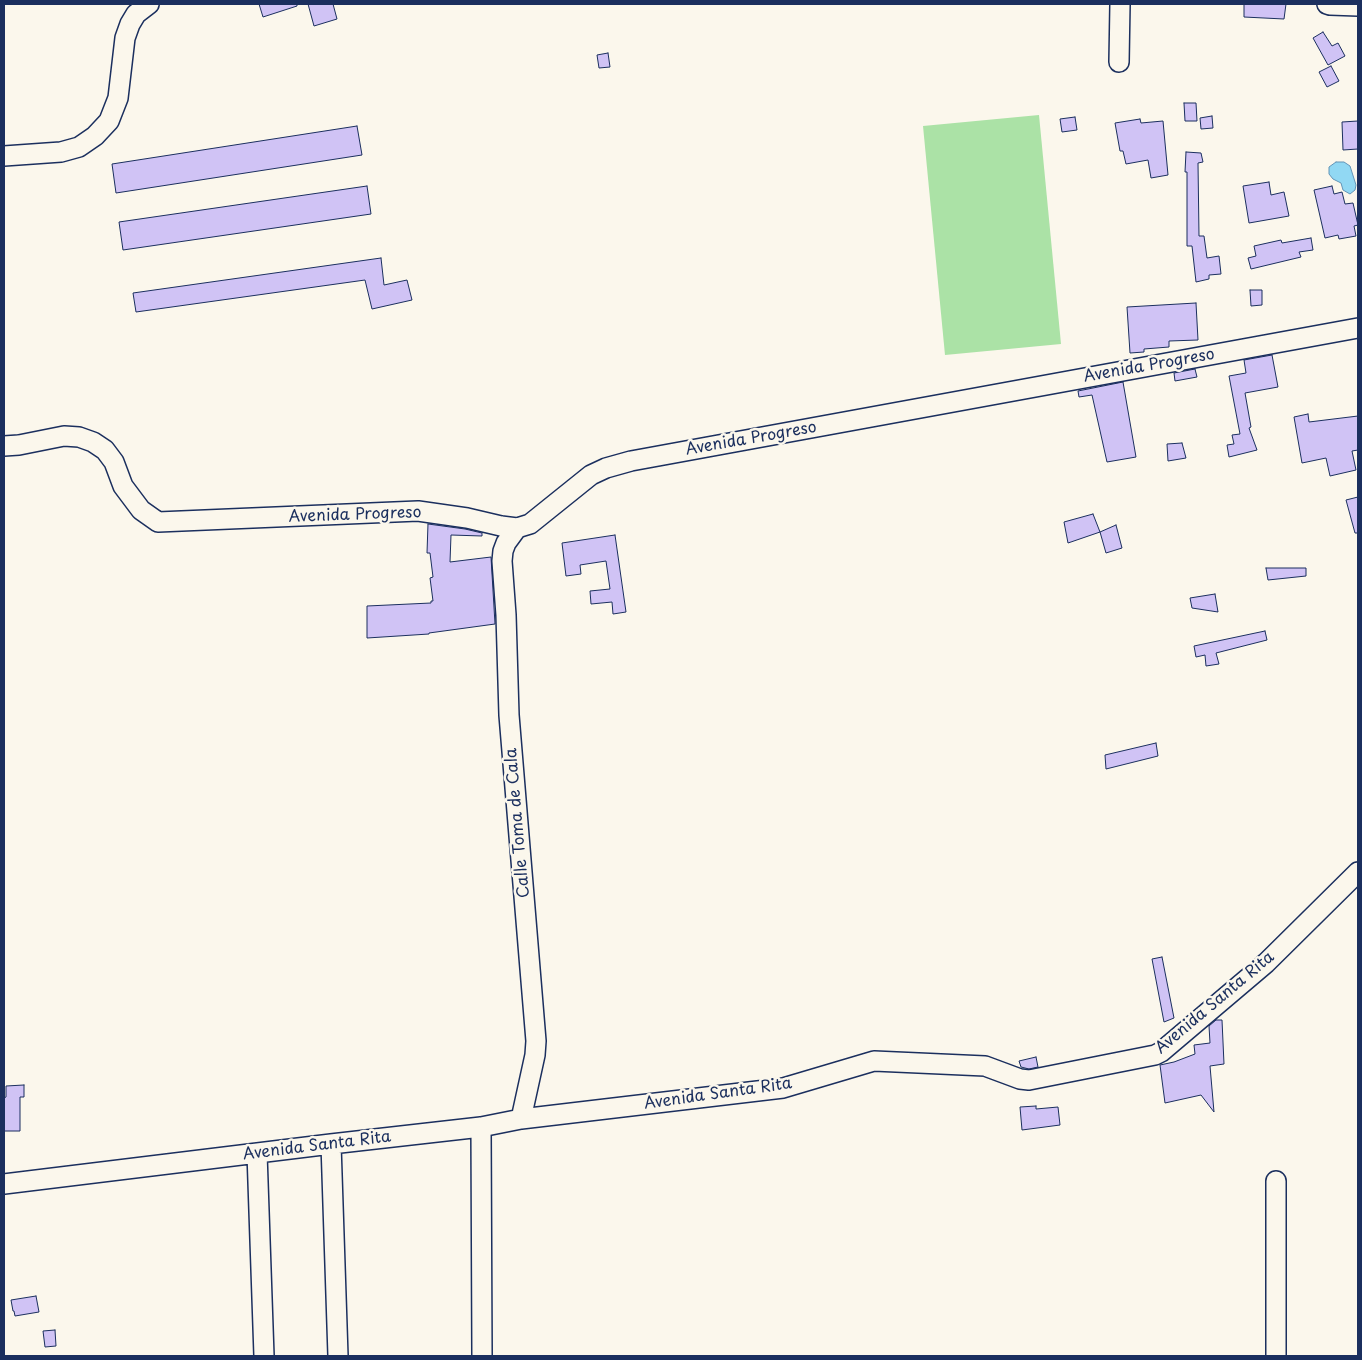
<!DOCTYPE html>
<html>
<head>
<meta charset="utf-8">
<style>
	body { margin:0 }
	#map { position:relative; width:1362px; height:1360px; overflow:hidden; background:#fbf7ec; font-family:"Playpen Sans",sans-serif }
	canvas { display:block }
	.frame { position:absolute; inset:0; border:5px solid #1b2f5e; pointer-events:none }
</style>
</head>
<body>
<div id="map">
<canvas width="1362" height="1360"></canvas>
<div class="frame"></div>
</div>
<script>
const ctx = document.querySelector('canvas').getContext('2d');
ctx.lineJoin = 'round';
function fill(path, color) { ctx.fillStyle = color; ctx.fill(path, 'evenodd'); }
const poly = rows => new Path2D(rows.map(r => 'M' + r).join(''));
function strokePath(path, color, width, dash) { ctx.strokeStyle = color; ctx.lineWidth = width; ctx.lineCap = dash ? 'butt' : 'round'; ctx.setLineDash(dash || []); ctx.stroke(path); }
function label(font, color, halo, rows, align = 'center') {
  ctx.font = font + ' "Playpen Sans",sans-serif'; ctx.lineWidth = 5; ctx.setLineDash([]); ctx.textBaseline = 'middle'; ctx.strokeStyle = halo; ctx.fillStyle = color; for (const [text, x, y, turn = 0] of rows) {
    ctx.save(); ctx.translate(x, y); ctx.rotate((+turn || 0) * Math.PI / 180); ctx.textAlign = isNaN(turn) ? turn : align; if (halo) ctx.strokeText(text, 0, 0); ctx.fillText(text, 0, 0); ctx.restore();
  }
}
fill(poly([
	[1039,115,1061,344,945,355,923,126]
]), '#abe2a6');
const water = poly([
	[1336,162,1344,162,1350,166,1356,185,1355,190,1350,194,1343,190,1341,183,1333,179,1329,174,1329,167,1336,162]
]);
fill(water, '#91d8f3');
strokePath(water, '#6294b7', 1);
const building = poly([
	[259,4,297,4,297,6,263,17,259,4],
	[308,4,333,4,337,19,314,26,308,4],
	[1244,4,1286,4,1284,19,1244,17,1244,4],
	[1323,32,1332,46,1338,43,1345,56,1328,65,1313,38,1323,32],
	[608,53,610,67,599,68,597,55,608,53],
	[1331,66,1339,81,1327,87,1319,72,1331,66],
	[1184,103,1196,103,1197,121,1185,121,1184,103],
	[1212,116,1213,128,1201,129,1200,118,1212,116],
	[1075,117,1077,130,1062,132,1060,119,1075,117],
	[1140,119,1141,123,1163,121,1168,175,1151,178,1148,160,1126,164,1123,151,1120,151,1115,123,1140,119],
	[1358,121,1358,149,1343,150,1342,122,1358,121],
	[357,126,362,155,116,193,112,164,357,126],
	[1186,152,1201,153,1203,162,1198,163,1199,236,1204,236,1207,258,1219,256,1221,274,1209,275,1209,279,1196,282,1192,246,1187,246,1187,172,1185,172,1186,152],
	[1269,182,1271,195,1284,192,1289,216,1249,223,1243,186,1269,182],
	[367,186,371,214,123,250,119,222,367,186],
	[1332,186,1334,194,1342,192,1345,204,1353,203,1358,225,1354,226,1356,236,1339,239,1338,235,1325,238,1314,190,1332,186],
	[1311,238,1313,250,1299,252,1301,257,1251,269,1248,258,1256,256,1254,246,1281,240,1282,243,1311,238],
	[381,258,384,285,407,280,412,300,372,309,365,280,136,312,133,293,381,258],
	[1250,290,1262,290,1262,305,1251,306,1250,290],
	[1196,303,1198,340,1169,341,1169,347,1144,349,1144,352,1130,353,1127,307,1196,303],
	[1272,355,1278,387,1245,393,1251,427,1249,428,1257,450,1229,457,1227,445,1234,444,1232,435,1240,434,1229,376,1246,373,1244,360,1272,355],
	[1195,369,1197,377,1175,381,1174,373,1195,369],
	[1123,382,1136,457,1107,462,1092,395,1079,397,1078,391,1123,382],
	[1308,414,1309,422,1358,416,1358,450,1352,451,1356,470,1330,476,1326,458,1302,463,1294,417,1308,414],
	[1182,443,1186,458,1168,461,1167,444,1182,443],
	[1358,497,1358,533,1355,533,1346,500,1358,497],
	[1093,514,1100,532,1068,543,1064,522,1093,514],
	[428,524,465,529,482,533,482,536,451,535,450,562,491,557,495,624,429,633,429,634,367,638,367,606,431,603,431,601,433,601,430,578,433,577,430,553,427,553,428,524],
	[1116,525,1122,548,1106,553,1100,532,1116,525],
	[615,535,626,612,613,614,612,602,591,604,590,591,610,589,606,561,580,565,581,574,566,576,562,543,615,535],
	[1266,568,1306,568,1306,576,1268,580,1266,568],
	[1215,594,1218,612,1192,608,1190,598,1215,594],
	[1265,631,1267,640,1216,653,1219,664,1206,666,1205,655,1196,657,1194,646,1265,631],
	[1156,743,1158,756,1106,769,1105,755,1156,743],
	[1162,957,1174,1018,1164,1022,1152,959,1162,957],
	[1216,1020,1222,1020,1224,1064,1210,1066,1214,1112,1201,1095,1165,1103,1160,1065,1174,1062,1195,1054,1194,1045,1210,1043,1209,1026,1216,1020],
	[1036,1057,1038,1067,1029,1069,1021,1067,1019,1061,1036,1057],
	[24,1085,24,1097,20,1097,20,1131,4,1131,4,1098,6,1097,6,1086,24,1085],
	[1036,1106,1036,1109,1058,1107,1060,1125,1022,1130,1020,1107,1036,1106],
	[36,1296,39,1312,15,1316,14,1311,13,1311,11,1300,36,1296],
	[55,1330,56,1346,45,1347,43,1331,55,1330]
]);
fill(building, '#d0c3f5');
strokePath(building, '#1b2f5e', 1);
const minor = poly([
	[1327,4,1330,5,1358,6],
	[1119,62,1120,4],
	[4,156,61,152,79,147,95,136,109,121,118,98,125,38,130,24,136,14,149,4],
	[4,446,19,445,64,436,79,437,93,442,105,450,114,462,123,486,141,510,158,522,418,511,467,518,501,526,517,528,530,524,591,475,606,468,631,461,1358,328],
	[517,528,506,543,503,551,502,561,506,615,509,715,536,1041,535,1055,521,1119],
	[481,1127,482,1356],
	[331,1144,338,1356],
	[257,1153,264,1356],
	[4,1184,331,1144,481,1127,521,1119,783,1088,874,1061,985,1066,1020,1079,1029,1080,1155,1055,1161,1052,1266,963,1358,872],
	[1276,1356,1276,1181]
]);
strokePath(minor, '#1b2f5e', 22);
strokePath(minor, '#fbf7ec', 19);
label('16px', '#1b2f5e', '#fbf7ec', [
	["Avenida Progreso",1149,366,-10],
	["Avenida Progreso",751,439,-10],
	["Avenida Progreso",355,515,-2],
	["Calle Toma de Cala",518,823,-95],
	["Avenida Santa Rita",1215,1003,-40],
	["Avenida Santa Rita",718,1094,-8],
	["Avenida Santa Rita",317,1146,-7]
]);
</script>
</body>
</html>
